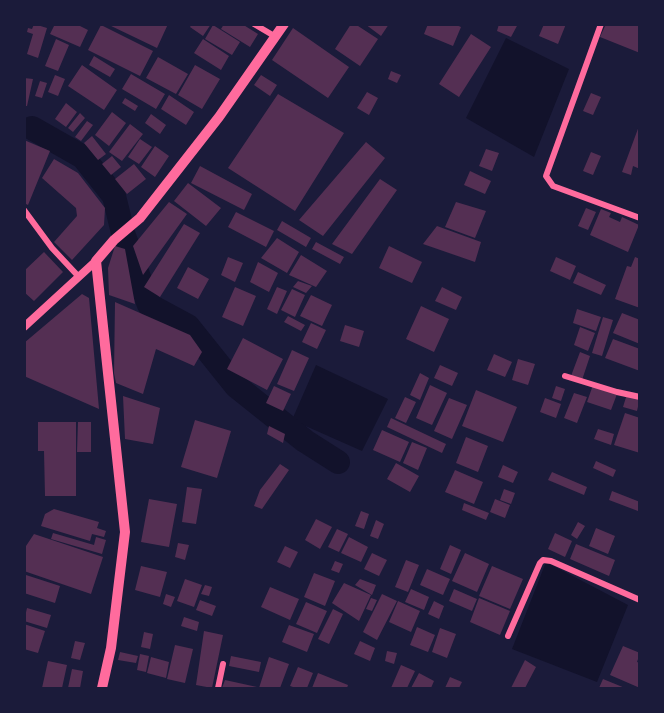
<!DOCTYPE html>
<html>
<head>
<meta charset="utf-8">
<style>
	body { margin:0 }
	#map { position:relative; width:664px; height:713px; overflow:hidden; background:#1b1b3a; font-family:"Libre Baskerville",serif }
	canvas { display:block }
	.frame { position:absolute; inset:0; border:26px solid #1b1b3a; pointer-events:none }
</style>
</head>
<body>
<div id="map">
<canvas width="664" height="713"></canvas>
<div class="frame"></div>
</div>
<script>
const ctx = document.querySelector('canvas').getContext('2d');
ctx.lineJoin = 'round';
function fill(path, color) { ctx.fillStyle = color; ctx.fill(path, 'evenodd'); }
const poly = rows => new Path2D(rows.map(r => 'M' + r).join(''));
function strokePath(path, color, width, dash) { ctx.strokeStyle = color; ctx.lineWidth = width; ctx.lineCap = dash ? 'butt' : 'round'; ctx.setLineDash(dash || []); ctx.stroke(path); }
fill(poly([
	[506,38,569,69,534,157,466,118],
	[316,365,388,399,362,451,292,420],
	[546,562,628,605,597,682,512,649]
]), '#12122b');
strokePath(poly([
	[32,128,83,157,114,196,123,233,149,305,188,326,236,386,305,441,338,462]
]), '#12122b', 24);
fill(poly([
	[34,24,47,28,38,58,27,54,33,34,27,32,28,28,32,29],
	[55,24,76,24,88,30,80,47,50,34],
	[107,24,168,24,157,48],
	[192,24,211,24,203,36,190,27],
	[224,24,242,24,258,34,250,47,221,29],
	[351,24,355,24,378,39,360,66,335,49],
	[365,24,389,24,381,36],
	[428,24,454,24,461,27,453,46,424,34],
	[499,24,518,24,511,37,497,31],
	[544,24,566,24,558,44,539,36],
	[606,24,640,24,640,53,600,37],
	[101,25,153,51,140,76,88,50],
	[213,25,240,42,232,55,205,39],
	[293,28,349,67,328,98,272,60],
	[471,34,491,47,459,97,439,84],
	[56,39,69,45,58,71,45,66],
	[203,39,229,56,221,70,194,53],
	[94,56,115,69,110,77,89,65],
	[158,57,188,74,176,94,146,78],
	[82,65,117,90,104,110,68,86],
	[195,65,220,79,202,109,178,95],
	[391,71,401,75,397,83,388,79],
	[131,74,165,94,156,109,122,89],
	[55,75,65,79,58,96,48,92],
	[261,75,277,85,270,96,254,85],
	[24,78,33,79,27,106,24,106],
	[40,81,47,83,42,98,35,96],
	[367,92,378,98,369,115,357,108],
	[591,93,601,97,593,115,583,111],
	[278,94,344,133,295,211,228,168],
	[169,95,194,112,186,125,161,109],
	[125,98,138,106,135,111,122,103],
	[66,103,77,112,66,127,55,119],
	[112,112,126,123,109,146,95,135],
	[80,113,85,118,73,132,68,128],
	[151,114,166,125,160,134,145,123],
	[87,121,93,125,81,141,75,137],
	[130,124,143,134,122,161,109,152],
	[639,126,640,169,633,166,631,175,622,172],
	[92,136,106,154,98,160,84,143],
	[140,139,152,147,139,164,128,157],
	[24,140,50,151,28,205,24,203],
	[366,142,385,158,323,236,299,220],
	[155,146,169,156,155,177,141,167],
	[486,149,499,153,492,171,479,166],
	[591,152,601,156,593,175,583,171],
	[112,156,121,167,111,175,102,164],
	[54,159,78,173,105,208,104,225,72,260,54,242,77,216,76,208,42,178],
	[134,164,146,179,127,194,115,179],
	[200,166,252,194,244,210,191,183],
	[470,171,491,181,485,194,464,185],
	[380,179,397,190,352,254,332,244],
	[188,183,221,208,206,226,174,201],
	[169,202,187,214,143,275,133,246],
	[456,202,486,211,475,238,445,227],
	[586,208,596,212,588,230,578,226],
	[601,209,611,213,609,217,620,222,622,217,639,225,628,252,590,235],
	[236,212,274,231,266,247,228,227],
	[282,221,311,238,306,247,277,230],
	[184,224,200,233,160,297,144,287],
	[437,226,481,242,475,262,423,244],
	[277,238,299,252,287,273,261,258],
	[316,242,344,257,340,264,312,249],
	[115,246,125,249,135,304,109,295,108,268],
	[389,246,422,262,412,283,379,268],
	[44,252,63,272,34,301,24,292,24,271],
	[301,255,327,271,316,287,289,275],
	[228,257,243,263,235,282,221,275],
	[556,257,576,266,570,280,550,271],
	[635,257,640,259,640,308,615,299,627,266,631,267],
	[258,262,278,273,269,292,250,282],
	[188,267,209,279,198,299,177,288],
	[578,272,606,285,601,295,573,283],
	[298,281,312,286,306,293,293,287],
	[235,287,256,296,243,326,222,317],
	[277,287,287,291,277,314,267,309],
	[442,287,462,297,456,310,435,301],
	[292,289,305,295,295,317,281,310],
	[82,294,89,298,99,409,24,376,24,343],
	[311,295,332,305,322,326,300,316],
	[115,302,190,335,202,352,194,366,156,349,143,394,116,383,114,373],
	[421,306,449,319,434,352,406,339],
	[577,309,601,317,596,331,573,323],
	[622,313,640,320,640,344,613,333],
	[288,316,305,325,301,331,284,322],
	[603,317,613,320,602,356,592,353],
	[311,323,326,330,317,349,302,342],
	[345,325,364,331,359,347,340,341],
	[580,327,595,333,588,351,574,345],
	[243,338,283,359,267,390,227,369],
	[613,339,640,349,640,371,605,358],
	[292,350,309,358,294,391,277,384],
	[580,352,590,356,582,380,571,376],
	[494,354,512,362,505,377,487,370],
	[518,359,535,364,528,385,512,380],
	[440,365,458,373,452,386,434,378],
	[420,373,429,378,420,400,410,395],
	[430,385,447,393,432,425,416,418],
	[593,385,617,394,611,410,587,402],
	[274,386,291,394,283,411,266,403],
	[556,386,565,389,561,401,552,398],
	[476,390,517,407,503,442,462,426],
	[574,393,587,397,577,423,564,418],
	[627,394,640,398,637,411,623,407],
	[123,396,160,408,153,444,125,439],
	[405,397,416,402,406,423,395,418],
	[449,398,467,405,452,439,434,431],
	[545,398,561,404,556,418,540,412],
	[625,413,640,418,640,453,614,445],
	[391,418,446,444,442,453,387,427],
	[195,420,231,431,217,478,181,467],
	[38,422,76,422,76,496,45,496,44,451,38,451],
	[78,422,91,422,91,452,77,452],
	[269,426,285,434,283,443,267,434],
	[598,429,614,434,611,445,594,439],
	[382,430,409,442,400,462,373,450],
	[466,437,488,446,478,472,456,463],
	[412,442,427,448,418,470,403,463],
	[596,461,616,470,613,477,593,468],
	[396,463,419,476,410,492,387,479],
	[280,464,289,470,262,509,254,506,260,490],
	[503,465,518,472,513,483,498,477],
	[455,470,483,482,474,504,445,492],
	[552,472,587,487,584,495,548,480],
	[187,487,202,489,196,524,182,522],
	[504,489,515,493,511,504,500,500],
	[612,491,640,502,638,511,609,500],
	[149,499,177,504,169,547,141,542],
	[495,499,510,505,505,518,490,512],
	[464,503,489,513,486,520,462,510],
	[54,509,99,522,97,528,106,531,104,537,92,534,90,541,41,526,45,514],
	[361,511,369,514,364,529,355,526],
	[316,519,332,527,320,549,305,540],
	[376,520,384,524,378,539,370,536],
	[578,522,585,526,577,539,571,535],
	[596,528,615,536,608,554,589,546],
	[337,529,348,534,339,552,328,547],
	[53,533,94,545,96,537,106,540,102,554,51,539],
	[555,533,572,541,565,557,548,549],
	[34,534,103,557,91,594,24,571,24,549],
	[349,537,368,547,361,562,341,553],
	[178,543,189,545,185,560,175,557],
	[576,544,615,560,609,576,570,559],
	[450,545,461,550,451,574,440,569],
	[285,546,298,552,290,568,277,562],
	[372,553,387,560,379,576,364,569],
	[465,553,489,564,477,592,452,581],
	[406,560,419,565,408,592,395,587],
	[335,561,343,564,339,573,331,570],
	[141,566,167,572,160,597,135,590],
	[492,566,523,579,510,609,479,596],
	[427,569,450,579,443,595,420,585],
	[314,573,335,581,325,606,304,597],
	[26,575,60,586,55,603,24,593],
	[185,579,202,585,194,607,177,601],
	[360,579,376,585,372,595,355,585],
	[344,583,371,595,359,621,332,603],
	[205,585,212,587,209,596,201,594],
	[270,587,299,599,290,620,261,607],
	[411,589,429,597,424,610,405,602],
	[454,589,477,599,472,611,449,601],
	[166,594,175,597,171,607,163,604],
	[382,594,397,601,377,640,363,632],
	[371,598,377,600,372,611,366,609],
	[479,598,510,611,500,635,470,622],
	[200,600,216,606,212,616,196,610],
	[398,601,420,611,411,632,389,622],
	[434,601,444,606,439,619,428,614],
	[306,602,327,611,317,633,296,624],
	[27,608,51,615,47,628,24,621],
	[333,609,343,614,329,644,318,639],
	[184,617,199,622,197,631,181,626],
	[24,624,45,631,38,653,24,649],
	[289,625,314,634,307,652,282,642],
	[417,627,435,635,428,652,410,645],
	[440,628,456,634,447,658,432,652],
	[204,631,223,635,212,688,196,685],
	[144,632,153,634,150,649,141,647],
	[75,641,85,643,80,660,71,658],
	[360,641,375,648,370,661,354,654],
	[175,645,193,649,185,683,167,679],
	[623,646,640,653,637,662,640,663,640,688,610,675],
	[387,651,397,653,394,664,385,661],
	[120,652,138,656,136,663,118,660],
	[140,654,149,656,146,672,137,670],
	[231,656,261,662,259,672,229,666],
	[151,657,169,662,166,678,147,673],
	[269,657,289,664,280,688,259,688],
	[525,660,536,667,525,688,511,688],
	[48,661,67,665,62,688,42,688],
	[401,665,415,671,407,688,391,688],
	[298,667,313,673,307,688,296,688,290,686],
	[72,669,83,671,80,688,68,688],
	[318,673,348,685,347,688,312,688],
	[419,673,434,681,431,688,411,688],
	[450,677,462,682,459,688,445,688],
	[603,679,625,688,599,688],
	[225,680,257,687,257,688,222,688]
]), '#542f53');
strokePath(poly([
	[254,24,276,37],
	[601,24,546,176,553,186,640,218],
	[24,210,52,248,79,277],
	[565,376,617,392,640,397],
	[508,636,540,563,543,560,551,561,640,600],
	[218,688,223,664]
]), '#ff6b9d', 6);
strokePath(poly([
	[24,327,96,261]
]), '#ff6b9d', 8);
strokePath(poly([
	[102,688,111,648,125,532,96,261,114,240,140,218,219,117,284,24]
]), '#ff6b9d', 10);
</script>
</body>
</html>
